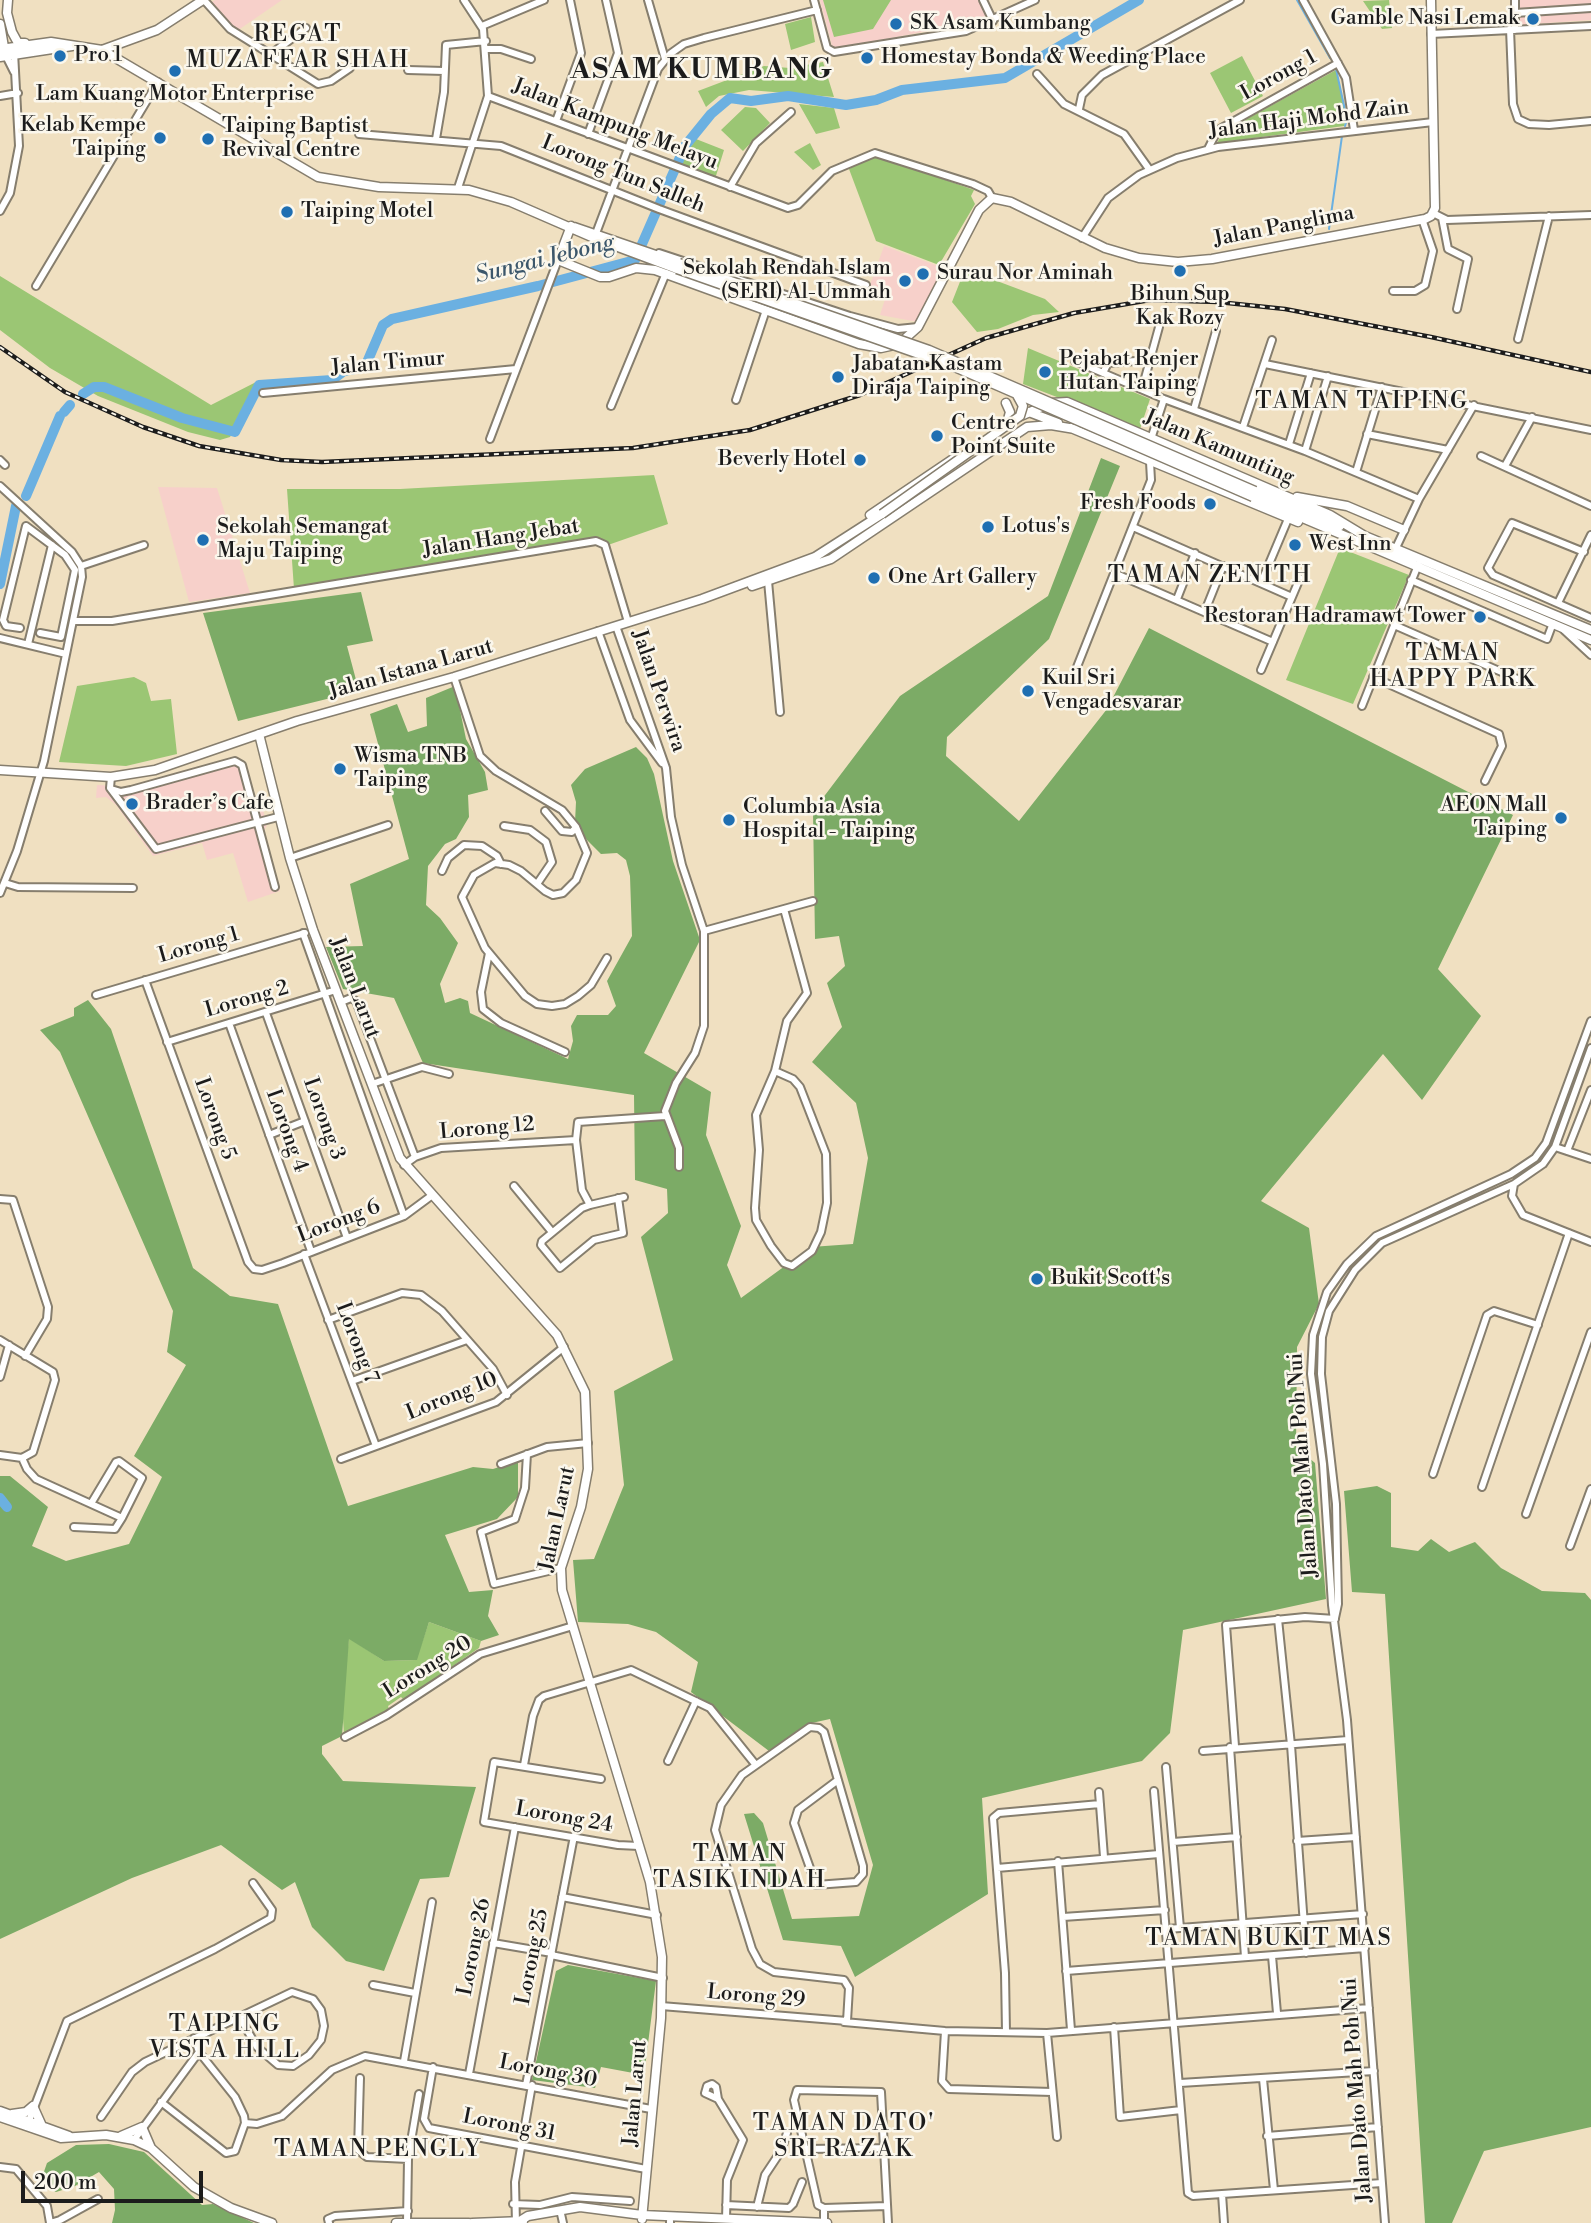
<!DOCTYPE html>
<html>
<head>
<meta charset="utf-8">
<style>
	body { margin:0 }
	#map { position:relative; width:1591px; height:2223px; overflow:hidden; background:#f0e0c1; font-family:"Libre Bodoni",serif }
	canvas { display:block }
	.scale { position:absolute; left:21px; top:2171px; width:182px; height:32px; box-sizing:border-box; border:4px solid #1c1c1c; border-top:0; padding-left:9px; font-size:21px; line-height:24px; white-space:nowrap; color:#1c1c1c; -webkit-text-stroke:5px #fbf7ec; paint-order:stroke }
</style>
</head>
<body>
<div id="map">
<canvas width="1591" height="2223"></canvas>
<div class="scale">200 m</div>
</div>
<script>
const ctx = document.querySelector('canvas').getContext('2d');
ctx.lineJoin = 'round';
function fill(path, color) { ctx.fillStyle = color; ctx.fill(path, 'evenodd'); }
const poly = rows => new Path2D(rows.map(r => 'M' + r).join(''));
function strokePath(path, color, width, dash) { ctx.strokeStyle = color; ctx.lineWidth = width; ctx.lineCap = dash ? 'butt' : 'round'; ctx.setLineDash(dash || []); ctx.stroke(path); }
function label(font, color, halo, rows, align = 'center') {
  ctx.font = font + ' "Libre Bodoni",serif'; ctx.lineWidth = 5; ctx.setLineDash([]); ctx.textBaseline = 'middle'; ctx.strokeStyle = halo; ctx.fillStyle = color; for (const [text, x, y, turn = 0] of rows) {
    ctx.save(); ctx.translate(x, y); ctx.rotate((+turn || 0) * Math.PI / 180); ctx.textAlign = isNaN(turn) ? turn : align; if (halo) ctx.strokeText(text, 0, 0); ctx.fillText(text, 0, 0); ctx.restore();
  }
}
fill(poly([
	[215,0,282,0,231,35,210,3],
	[820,0,978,0,986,16,949,27,833,49],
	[1518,0,1591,0,1591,20,1518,25],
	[884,246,946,269,918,322,880,315,885,299,867,293],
	[158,487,217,488,250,593,189,602],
	[236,760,247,768,258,811,263,810,267,825,263,833,280,891,248,902,233,853,207,860,202,843,153,856,116,805,106,797,96,798,97,785,118,786,124,790]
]), '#f7d0ca');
fill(poly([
	[823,0,891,0,873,29,834,37],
	[1389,0,1392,28,1382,29,1363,1],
	[811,17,815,42,791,50,785,24],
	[1242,56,1263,96,1231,113,1210,73],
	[823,62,834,97,749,90,719,96,706,107,698,91,764,66,790,68],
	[1336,70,1347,119,1344,126,1217,143,1223,132],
	[799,104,834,108,840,128,816,134],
	[745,107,756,108,770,123,743,151,721,130],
	[696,139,724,150,715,179,678,166],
	[810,143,821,165,813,170,794,152],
	[875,155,974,190,971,196,975,204,939,265,876,241,849,169],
	[965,269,1045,299,1059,312,1033,315,998,329,977,332,952,302],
	[0,276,211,405,260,380,238,425,230,437,220,440,188,432,98,396,50,368,0,330],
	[1028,348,1150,399,1140,429,1023,384],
	[654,475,668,524,608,545,598,538,294,589,287,489,400,489],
	[1340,548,1409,575,1353,704,1286,680],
	[134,677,146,683,151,701,171,699,177,754,126,766,59,762,77,686],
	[429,1622,481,1641,479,1648,404,1700,401,1697,388,1706,390,1712,344,1736,342,1701,349,1638,384,1661,416,1660]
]), '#9bc674');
fill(poly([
	[1101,458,1120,466,1049,639,947,737,946,756,1019,821,1107,709,1149,628,1513,815,1438,969,1481,1016,1422,1100,1383,1054,1261,1201,1309,1228,1319,1304,1297,1347,1296,1447,1315,1463,1326,1599,1183,1630,1170,1733,1142,1761,982,1798,988,1894,855,1977,841,1946,783,1940,744,1814,754,1813,763,1823,792,1919,859,1916,873,1865,830,1719,807,1724,769,1751,691,1692,698,1662,656,1632,628,1624,578,1622,573,1560,594,1559,624,1485,614,1391,673,1360,641,1237,668,1213,667,1189,635,1180,634,1095,423,1063,394,998,343,989,326,947,363,946,350,884,409,859,370,714,397,704,408,732,427,726,426,698,455,686,466,739,485,772,488,790,468,795,469,817,456,839,445,844,428,866,426,905,440,918,458,943,440,984,445,1003,460,998,468,1001,470,1013,568,1059,573,1041,571,1026,577,1015,608,1015,616,1006,607,981,632,936,630,876,626,860,617,853,601,854,587,840,575,822,576,802,571,785,585,769,636,747,647,758,654,774,673,861,700,940,644,1053,711,1092,706,1135,741,1226,727,1265,741,1298,811,1247,853,1244,868,1158,856,1103,812,1062,842,1027,827,983,845,966,839,936,815,939,813,811,900,696,1048,596],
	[361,592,373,641,347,646,359,691,238,721,203,613],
	[88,1000,111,1029,193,1268,230,1296,278,1304,348,1506,473,1467,493,1469,518,1461,518,1497,497,1519,445,1535,469,1592,493,1590,488,1616,499,1635,481,1641,429,1622,417,1660,384,1661,349,1639,342,1736,322,1746,322,1754,343,1781,476,1787,449,1877,420,1879,384,1971,346,1961,312,1927,295,1882,282,1890,221,1845,132,1878,0,1939,0,1476,10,1476,48,1507,32,1546,66,1561,129,1544,162,1477,134,1456,186,1365,167,1352,173,1311,60,1052,40,1030,74,1016,74,1008],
	[1377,1486,1391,1493,1391,1547,1418,1551,1431,1539,1449,1552,1475,1542,1501,1568,1542,1591,1585,1593,1591,1600,1591,2127,1484,2151,1452,2223,1425,2223,1385,1594,1352,1592,1344,1491],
	[568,1965,656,1981,644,2075,601,2067,595,2088,532,2080,556,1971],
	[109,2144,144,2152,202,2205,213,2204,254,2223,112,2223,115,2210,114,2189,99,2172,75,2186,56,2192,40,2183,47,2163,76,2145]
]), '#7cab66');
strokePath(poly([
	[1297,0,1330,58],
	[1336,69,1347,119,1345,126],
	[1329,229,1342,136]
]), '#6bb0e1', 2);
strokePath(poly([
	[83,394,94,387,104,387,182,418,235,432,259,385,332,380,344,371,365,367,383,325,392,319,538,286,635,260,685,146,711,114,730,98,751,101,788,96,846,105,876,100,902,90,1005,78,1139,0],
	[64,412,70,405],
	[26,496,60,416],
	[0,584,16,506],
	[0,1498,7,1507]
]), '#6bb0e1', 10);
const minor = poly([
	[204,0,230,29,318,84,331,81,350,68],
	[648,0,665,59],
	[814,0,827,48,834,52,966,31,1035,0],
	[983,0,993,21],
	[1303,0,1346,78,1354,130],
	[1515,13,1591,8],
	[482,26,544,0],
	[1510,29,1513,104,1518,119,1529,124,1549,125,1591,121],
	[1515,30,1515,0],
	[1431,34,1591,26],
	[486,49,501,49,531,59],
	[271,54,306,28],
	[6,56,14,72],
	[408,70,444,71],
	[1037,74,1064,104,1124,134,1149,169],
	[0,96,18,93],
	[488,96,788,208,798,205,832,171,875,153,973,184,988,191,992,198],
	[1079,109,1082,95,1102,75,1240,0],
	[556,121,581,53,570,0],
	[359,134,501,146,659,209,866,285],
	[588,134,618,53,606,0],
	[436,139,444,92,446,45,486,41],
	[1208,149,1217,131,1225,126,1338,63],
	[730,187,756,143,791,112],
	[458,188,488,96,483,29,464,0],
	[0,211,10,193,19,146,14,52],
	[1433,213,1447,220,1591,215],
	[1442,218,1448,249,1468,259,1457,309],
	[595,236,658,69,670,54,684,44,704,38,817,10],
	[1082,238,1108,198,1139,175,1177,158,1218,147,1433,122],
	[659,253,850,316,898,329,918,327],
	[36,286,158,82],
	[1393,291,1415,291,1425,285,1433,251,1422,219],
	[1518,339,1549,216],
	[1075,361,1164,399,1305,451,1419,499],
	[1265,364,1591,430],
	[1103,373,1108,363,1150,360],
	[1142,389,1159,327],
	[263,393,516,369],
	[736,400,766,310],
	[611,406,666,273],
	[1194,409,1216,331],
	[1243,427,1272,340],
	[1367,434,1448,450],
	[490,439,558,260],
	[1151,439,1164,399],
	[1289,444,1311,373],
	[1305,451,1328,376],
	[1481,456,1591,506],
	[0,460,5,465],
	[1505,466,1532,417],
	[1356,472,1382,387],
	[0,486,72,552,81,566,82,577,44,761,17,851,0,893],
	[1133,527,1292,597],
	[1394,552,1419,499,1474,405],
	[1584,552,1512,523,1488,568,1493,575,1591,618],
	[81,566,144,545],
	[1114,573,1273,642],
	[1411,580,1547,639,1553,623],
	[768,581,780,712],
	[1261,583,1288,519],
	[1177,599,1195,553],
	[1558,603,1591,535],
	[1205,611,1223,566],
	[74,621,112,621,596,541,605,545,628,622],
	[1394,625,1529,684],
	[616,626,666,768,671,817,682,865,704,931,704,1026,695,1053,676,1083,665,1111,679,1148,679,1167],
	[20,628,6,626,3,620,26,526,65,555,75,570,61,637,40,633],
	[1564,630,1591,655],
	[598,631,630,720,662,763],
	[0,638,66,654],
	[28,644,52,545],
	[1261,670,1300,578],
	[454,677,480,756,496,771,562,810,576,827,587,853,576,880,563,893,553,895,545,891,521,871,509,865,495,863,474,875,462,897,485,948,525,996,537,1004,552,1006,565,1004,578,996,591,985,607,958],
	[1073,677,1151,480,1150,462],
	[1373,677,1499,734,1502,746,1485,781],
	[1362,706,1418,565],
	[111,777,110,788,156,849,278,817],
	[111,789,121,792,131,790,235,761,242,765,275,887],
	[545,811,562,831,572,832,576,827],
	[504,826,530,830,546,842,552,862,537,884],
	[290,858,388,825],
	[442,871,448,858,464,845,482,846,497,856,501,864],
	[5,883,18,887,133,888],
	[704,931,813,901],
	[303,933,404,1216],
	[489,953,481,992,483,1009,501,1023,565,1052],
	[145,980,248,1262,254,1269,262,1270,283,1263,404,1216,431,1196],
	[96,995,305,933],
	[341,1002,351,998,356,1001,415,1157],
	[266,1013,347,1238],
	[229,1023,311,1251],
	[167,1042,336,990],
	[775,1071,793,1079,800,1087,826,1154,827,1203,821,1232,812,1251,792,1266,784,1263,771,1246,756,1220,755,1208,759,1150,756,1115,775,1071,787,1021,807,993,784,909],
	[372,1084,422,1067,449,1074],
	[269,1135,305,1121],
	[1555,1147,1591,1159],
	[1567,1151,1591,1090],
	[404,1165,415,1157,441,1148,576,1140],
	[1514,1184,1512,1196,1523,1215,1591,1242],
	[514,1186,552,1232],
	[618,1198,623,1233,594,1240,560,1268,541,1245,542,1241,582,1208,590,1205,624,1197],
	[0,1199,13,1200,48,1307,47,1319,25,1356],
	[590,1205,582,1190,576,1140,578,1122,665,1116],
	[304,1254,376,1446],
	[328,1320,402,1293,421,1295,442,1311,493,1369,507,1395],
	[0,1340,53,1372,55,1380,33,1452,22,1458,0,1455],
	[0,1377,9,1345],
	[352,1381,467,1340],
	[527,1454,525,1488,515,1519,481,1532,494,1584,561,1568],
	[22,1458,27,1469,36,1479,122,1518,142,1478,119,1461,116,1462,92,1502],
	[341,1459,496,1402,564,1347],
	[501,1464,547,1447,588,1443],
	[1433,1474,1487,1315,1494,1311,1538,1325],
	[1482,1487,1569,1233],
	[1526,1514,1591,1332],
	[74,1527,115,1529,122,1518],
	[1570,1546,1591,1489],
	[1335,1618,1338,1604,1336,1504,1321,1374,1322,1337,1329,1311,1355,1270,1382,1243,1514,1184,1543,1164,1555,1147,1591,1048],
	[1278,1619,1291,1745,1306,1953],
	[345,1737,387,1715,480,1654,573,1626],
	[1235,1746,1226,1625,1305,1617,1335,1619],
	[1230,1747,1245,1957],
	[1203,1751,1348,1740],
	[668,1761,696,1701],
	[524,1765,533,1716,539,1700,544,1696,631,1670,710,1708,755,1764],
	[1166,1767,1180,1928],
	[601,1779,494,1762,484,1822,618,1845,639,1846],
	[1154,1791,1188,2193,1193,2196,1222,2194,1382,2183],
	[1099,1792,1104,1857],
	[1297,1841,1356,1837],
	[1173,1842,1237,1837],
	[1058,1861,1071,2030],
	[997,1868,1159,1854],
	[562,1897,657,1915],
	[1063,1917,1165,1910],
	[1167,1929,1363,1914],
	[493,1943,552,1953],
	[551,1955,663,1978],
	[1272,1956,1277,2013],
	[1066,1971,1365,1948],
	[373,1985,415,1993],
	[661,2006,847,2021,849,1988,844,1980,774,1972,760,1964,752,1949,715,1830,721,1805,742,1775,810,1727,819,1728,824,1732,863,1866,863,1874,856,1882,816,1885,794,1823,798,1810,838,1780],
	[844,2022,945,2031,1047,2033,1369,2008],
	[1114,2027,1120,2117,1181,2110],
	[945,2031,942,2081,949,2089,1052,2092],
	[1006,2032,1005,1973,993,1818,999,1813,1100,1804],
	[1047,2033,1057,2137],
	[404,2061,432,1902],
	[433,2067,424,2119,429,2128,646,2169],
	[469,2074,515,1827],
	[360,2078,358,2150,367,2157,408,2159],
	[1263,2079,1274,2190],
	[1180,2083,1374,2071],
	[526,2085,574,1836],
	[718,2099,705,2093,707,2086,712,2084,716,2087,718,2099,743,2140,727,2180,726,2219],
	[161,2102,226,2153,235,2151,245,2123,244,2116,235,2097,199,2052,194,2038],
	[101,2117,132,2072,145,2062,292,1992,313,1999,321,2010,324,2026,321,2040,309,2055,293,2066,278,2065,257,2047,240,2018],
	[29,2121,67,2021,215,1949,271,1918,272,1910,253,1883],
	[245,2123,257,2124,282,2116,332,2070,365,2056,651,2109],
	[1267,2136,1378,2127],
	[134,2140,199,2052],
	[806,2149,885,2148],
	[0,2167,16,2169,47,2206,50,2223],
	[1222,2194,1224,2223],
	[513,2204,540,2205,572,2197,630,2201],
	[726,2205,789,2208,793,2204,802,2182],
	[757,2207,765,2175,781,2151,787,2133],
	[824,2208,887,2206],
	[561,2214,563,2223],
	[670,2221,670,2223],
	[407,2222,408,2159,419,2094],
	[50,2223,60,2220,98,2199],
	[329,2223,328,2219,335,2216,408,2211],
	[516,2223,515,2182,532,2085],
	[824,2223,824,2208,818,2205,794,2100,797,2090,881,2092,888,2223],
	[1385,2223,1347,1720,1332,1605,1323,1464,1311,1374,1313,1335,1327,1292,1347,1264,1376,1236,1511,1174,1535,1158,1546,1143,1591,1021]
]);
const major = poly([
	[8,0,7,13,12,32,18,43,25,43],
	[0,24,5,53],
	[0,49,51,42,102,50,318,177,379,187,469,190,511,202,594,238,677,269],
	[102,50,157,30,203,0],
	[0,57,72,46],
	[571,226,558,260,600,277,609,277,636,268,655,270,859,344,881,348,899,344,918,327,979,210,992,198,1011,202,1105,248,1139,258,1178,262,1212,259,1425,219,1431,216,1435,208,1431,0],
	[574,227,679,263],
	[1006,403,1010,412,1007,423],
	[1029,412,1058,423],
	[1016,418,1051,403,1067,402,1330,515,1368,538],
	[1071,428,1298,522],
	[1255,491,1340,526],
	[1253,497,1591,640],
	[1297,497,1347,506,1404,530],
	[870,515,953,459],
	[1365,536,1591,630],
	[752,586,831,559,1027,427,1051,425,1075,429],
	[259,734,290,858,313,930,400,1158,557,1335,585,1392,588,1469,581,1507,561,1568,562,1590,650,1882,662,1957,661,2018,642,2219],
	[0,770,111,777,155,770,297,721,454,677,702,599,815,557,882,514],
	[0,2111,69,2136],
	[12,2114,26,2112,33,2106,42,2126],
	[0,2117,61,2138,106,2135,134,2140,151,2148,194,2187,231,2208,272,2223],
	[121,2136,142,2127,151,2148],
	[520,2221,528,2216,580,2207,642,2215,827,2223],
	[396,2223,469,2223],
	[472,2223,523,2221]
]);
strokePath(minor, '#867e6e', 10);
strokePath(major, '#867e6e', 11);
strokePath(minor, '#fff', 6);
strokePath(major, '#fff', 8);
const rail = poly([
	[0,347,65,392,143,427,199,446,281,460,322,462,633,448,750,430,860,395,986,338,1074,313,1150,300,1218,302,1285,309,1431,337,1591,372]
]);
strokePath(rail, '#1c1c1c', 4.5);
strokePath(rail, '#fbf7ec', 2, [5]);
const majorBridge = poly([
	[679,263,929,350,1255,491],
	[677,269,950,365,1253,497],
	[882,514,1020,416,1023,406,1017,395]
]);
strokePath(majorBridge, '#867e6e', 11, []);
strokePath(majorBridge, '#fff', 8);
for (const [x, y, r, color] of [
	[1533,19,7,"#1f6fb2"],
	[896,24,7,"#1f6fb2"],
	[60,56,7,"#1f6fb2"],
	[867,58,7,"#1f6fb2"],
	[175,71,7,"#1f6fb2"],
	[160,138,7,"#1f6fb2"],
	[208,139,7,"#1f6fb2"],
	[287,212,7,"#1f6fb2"],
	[1180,271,7,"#1f6fb2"],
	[923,274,7,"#1f6fb2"],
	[905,281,7,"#1f6fb2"],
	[1045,372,7,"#1f6fb2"],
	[838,377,7,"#1f6fb2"],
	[937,436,7,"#1f6fb2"],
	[860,460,7,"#1f6fb2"],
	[1210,504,7,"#1f6fb2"],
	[988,527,7,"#1f6fb2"],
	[203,540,7,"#1f6fb2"],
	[1295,545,7,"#1f6fb2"],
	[874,578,7,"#1f6fb2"],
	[1480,617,7,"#1f6fb2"],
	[1028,691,7,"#1f6fb2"],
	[340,769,7,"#1f6fb2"],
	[132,804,7,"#1f6fb2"],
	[1561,818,7,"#1f6fb2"],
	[729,820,7,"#1f6fb2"],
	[1037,1279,7,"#1f6fb2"]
]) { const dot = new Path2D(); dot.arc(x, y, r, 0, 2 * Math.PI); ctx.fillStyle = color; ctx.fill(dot); strokePath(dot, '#fbf7ec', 2.5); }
label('21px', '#1c1c1c', '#fbf7ec', [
	["Gamble Nasi Lemak",1519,19,"right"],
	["SK Asam Kumbang",910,24],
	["Pro 1",74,56],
	["Homestay Bonda & Weeding Place",881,58],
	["Lam Kuang Motor Enterprise",175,95,"center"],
	["Kelab Kempe",146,126,"right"],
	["Taiping",146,150,"right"],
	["Taiping Baptist",222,127],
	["Revival Centre",222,151],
	["Taiping Motel",301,212],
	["Sekolah Rendah Islam",891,269,"right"],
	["(SERI) Al-Ummah",891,293,"right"],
	["Surau Nor Aminah",937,274],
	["Bihun Sup",1180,295,"center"],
	["Kak Rozy",1180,319,"center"],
	["Pejabat Renjer",1059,360],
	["Hutan Taiping",1059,384],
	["Jabatan Kastam",852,365],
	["Diraja Taiping",852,389],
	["Centre",951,424],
	["Point Suite",951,448],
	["Beverly Hotel",846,460,"right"],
	["Fresh Foods",1196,504,"right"],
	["Lotus's",1002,527],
	["Sekolah Semangat",217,528],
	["Maju Taiping",217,552],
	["West Inn",1309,545],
	["One Art Gallery",888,578],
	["Restoran Hadramawt Tower",1466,617,"right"],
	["Kuil Sri",1042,679],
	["Vengadesvarar",1042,703],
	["Wisma TNB",354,757],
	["Taiping",354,781],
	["Brader’s Cafe",146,804],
	["AEON Mall",1547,806,"right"],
	["Taiping",1547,830,"right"],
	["Columbia Asia",743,808],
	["Hospital - Taiping",743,832],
	["Bukit Scott's",1051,1279]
], 'left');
label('21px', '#1c1c1c', '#fbf7ec', [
	["Lorong 1",1279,76,-29],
	["Jalan Haji Mohd Zain",1309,120,-7],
	["Jalan Kampung Melayu",615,125,21],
	["Lorong Tun Salleh",623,175,22],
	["Jalan Panglima",1284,227,-11],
	["Jalan Timur",388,364,-5],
	["Jalan Kamunting",1219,448,23],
	["Jalan Hang Jebat",501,539,-9],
	["Jalan Istana Larut",411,670,-16],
	["Jalan Perwira",658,691,71],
	["Lorong 1",199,946,-16],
	["Jalan Larut",354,988,69],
	["Lorong 2",247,1000,-16],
	["Lorong 5",214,1119,70],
	["Lorong 3",323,1119,70],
	["Lorong 12",487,1129,-5],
	["Lorong 4",286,1131,70],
	["Lorong 6",339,1222,-21],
	["Lorong 7",356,1343,69],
	["Lorong 10",452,1397,-22],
	["Jalan Dato Mah Poh Nui",1304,1465,-94],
	["Jalan Larut",558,1519,-78],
	["Lorong 20",428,1668,-32],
	["Lorong 24",564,1818,10],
	["Lorong 26",475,1947,-79],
	["Lorong 25",533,1957,-79],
	["Lorong 29",756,1997,5],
	["Lorong 30",548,2072,11],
	["Jalan Dato Mah Poh Nui",1358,2090,-94],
	["Jalan Larut",636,2093,-85],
	["Lorong 31",509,2126,11]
]);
ctx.letterSpacing = '2px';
label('23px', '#1c1c1c', '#fbf7ec', [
	["REGAT",298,35],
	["MUZAFFAR SHAH",298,61],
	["TAMAN TAIPING",1362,402],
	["TAMAN ZENITH",1210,576],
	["TAMAN",1453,654],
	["HAPPY PARK",1453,680],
	["TAMAN",740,1855],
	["TASIK INDAH",740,1881],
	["TAMAN BUKIT MAS",1269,1939],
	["TAIPING",225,2025],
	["VISTA HILL",225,2051],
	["TAMAN DATO'",844,2124],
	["SRI RAZAK",844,2150],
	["TAMAN PENGLY",378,2150]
]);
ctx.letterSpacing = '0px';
label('italic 23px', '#3c576b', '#fbf7ec', [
	["Sungai Jebong",545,260,-14]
]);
ctx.letterSpacing = '2px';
label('bold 28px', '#1c1c1c', '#fbf7ec', [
	["ASAM KUMBANG",702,71]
]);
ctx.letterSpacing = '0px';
</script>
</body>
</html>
